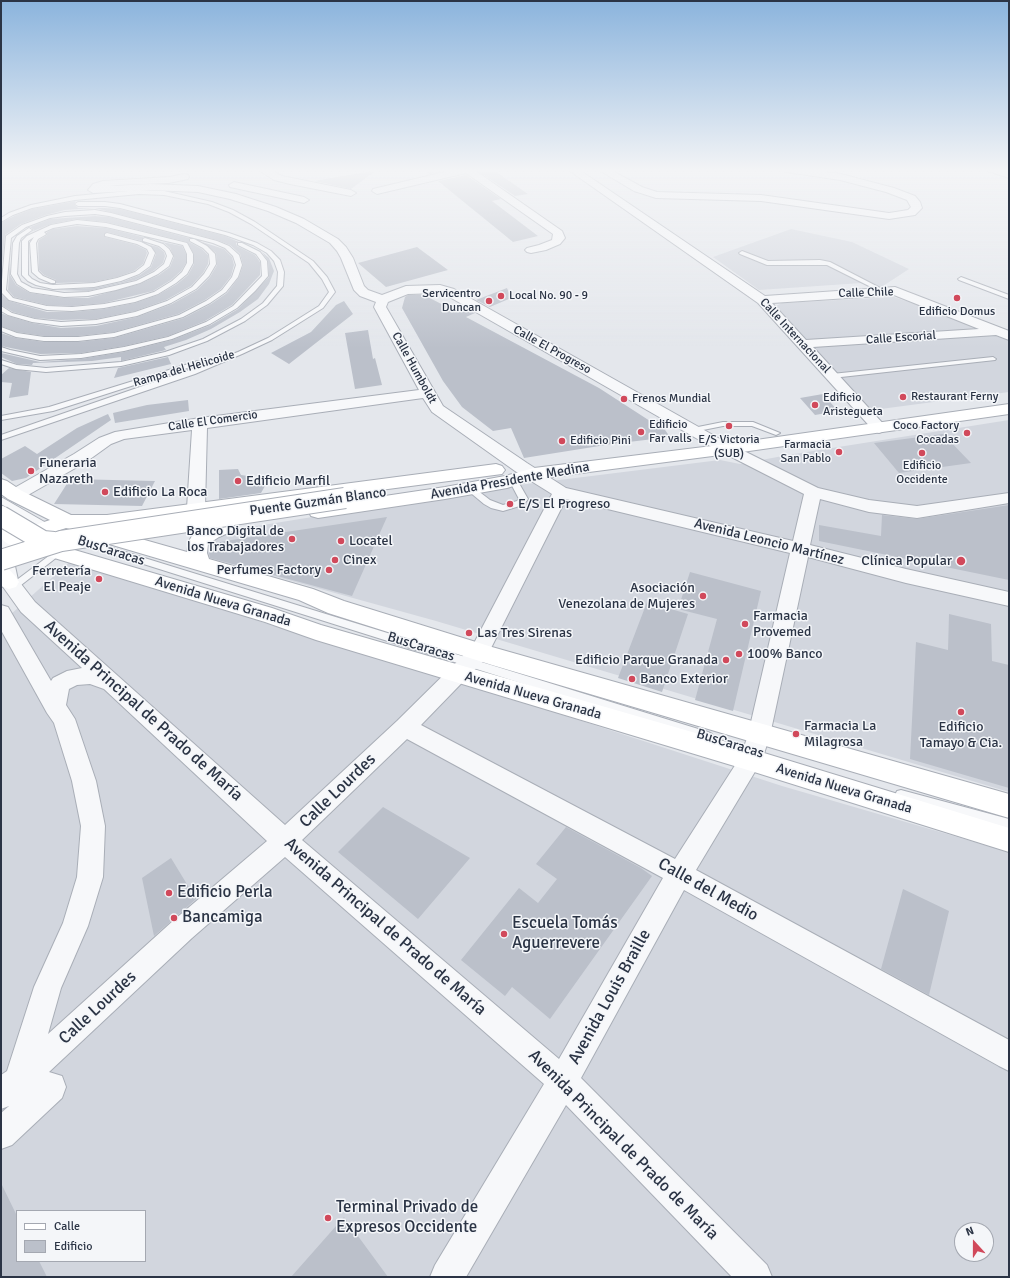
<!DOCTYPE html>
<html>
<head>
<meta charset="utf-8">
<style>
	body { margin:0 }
	#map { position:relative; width:1010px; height:1278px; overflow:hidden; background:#e4e7ec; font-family:Signika,sans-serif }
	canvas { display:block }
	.frame { position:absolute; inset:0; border:2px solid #2b3445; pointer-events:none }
	.legend { position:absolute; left:16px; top:1210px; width:130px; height:52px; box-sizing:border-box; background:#f4f6f9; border:1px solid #a4a8b1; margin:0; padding:5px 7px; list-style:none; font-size:12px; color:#2b3445 }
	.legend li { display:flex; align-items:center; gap:8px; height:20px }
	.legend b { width:20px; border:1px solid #a4a8b1 }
	.north { position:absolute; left:954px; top:1222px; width:40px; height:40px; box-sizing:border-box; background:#f4f6f9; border:1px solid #a4a8b1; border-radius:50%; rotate:339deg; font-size:11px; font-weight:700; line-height:16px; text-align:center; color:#2b3445 }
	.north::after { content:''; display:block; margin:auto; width:14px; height:18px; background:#d1495b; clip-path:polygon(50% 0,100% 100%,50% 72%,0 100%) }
</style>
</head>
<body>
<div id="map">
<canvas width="1010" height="1278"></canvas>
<div class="frame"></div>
<ul class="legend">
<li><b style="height:5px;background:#fff"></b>Calle</li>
<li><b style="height:11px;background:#bbc0ca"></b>Edificio</li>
</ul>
<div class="north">N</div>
</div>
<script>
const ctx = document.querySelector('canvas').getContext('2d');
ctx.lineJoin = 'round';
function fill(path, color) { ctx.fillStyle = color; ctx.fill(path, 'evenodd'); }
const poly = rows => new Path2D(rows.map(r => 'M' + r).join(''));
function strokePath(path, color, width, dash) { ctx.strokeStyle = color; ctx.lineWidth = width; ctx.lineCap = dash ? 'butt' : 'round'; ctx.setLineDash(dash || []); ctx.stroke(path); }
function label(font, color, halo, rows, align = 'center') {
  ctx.font = font + ' Signika,sans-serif'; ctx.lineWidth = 3; ctx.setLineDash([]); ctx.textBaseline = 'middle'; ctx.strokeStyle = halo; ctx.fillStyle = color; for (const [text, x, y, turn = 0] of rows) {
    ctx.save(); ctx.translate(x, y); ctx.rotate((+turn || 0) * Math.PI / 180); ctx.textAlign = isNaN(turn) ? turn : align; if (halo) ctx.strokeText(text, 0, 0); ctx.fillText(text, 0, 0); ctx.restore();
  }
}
fill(poly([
	[791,229,852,242,909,269,880,288,862,283,759,290,713,257],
	[894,297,934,310,1009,341,1009,392,873,410,868,407,778,311,776,306,782,303],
	[1009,420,1009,792,436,621,205,557,200,546,226,531,479,490,720,460,740,464,788,455],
	[73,559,286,630,548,710,782,786,1009,852,1009,1277,1,1277,1,623],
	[17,1211,145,1211,145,1261,17,1261],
	[962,1230,986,1230,986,1254,962,1254]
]), '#d2d6de');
fill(poly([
	[423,169,452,169,429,174],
	[475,169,492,169,528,194,515,196],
	[377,170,351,189,314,181],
	[466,175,501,199,492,201,538,236,513,242,438,181],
	[76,201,74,204,78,208,105,208,120,209,225,236,239,242,236,243,237,246,255,255,260,262,260,275,232,305,205,321,168,336,124,346,81,353,40,354,1,346,1,333,16,338,44,342,78,342,114,338,184,318,211,304,227,293,239,277,243,265,240,254,230,245,217,240,95,208,65,210,46,215,21,224,5,235,1,275,1,223,14,216,32,209],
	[95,216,109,217,189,238,189,242,202,249,208,255,208,264,203,273,191,286,166,300,135,311,96,319,61,320,35,318,13,312,1,305,1,294,9,301,47,312,72,312,104,309,135,303,158,295,177,284,188,275,194,264,194,254,187,242,106,222,77,219,51,224,31,232,34,230,30,227,50,219],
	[77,226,106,228,143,237,142,241,107,232,104,234,105,237,136,245,146,250,147,253,143,264,134,271,117,277,94,282,56,283,56,280,44,275,39,270,38,243,39,240,47,235,47,232,53,229],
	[157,241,182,246,186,254,186,263,181,271,171,280,153,291,104,303,72,306,47,305,14,297,8,290,10,260,10,275,16,285,30,293,64,298,88,298,140,284,159,275,170,267,174,257,170,248,164,243],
	[202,242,224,249,232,257,234,265,231,276,221,289,205,300,178,314,114,332,78,336,44,336,17,332,1,326,1,313,8,316,32,323,61,328,96,326,137,317,172,304,197,290,210,277,217,265,216,253],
	[150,245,158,247,164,252,165,256,163,263,153,271,135,280,88,291,57,290,94,288,122,282,140,275,151,267,156,254],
	[417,247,448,270,386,287,358,263],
	[262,252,269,258,274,271,269,284,258,299,240,312,211,329,186,340,164,347,166,350,121,361,121,357,92,361,33,363,32,365,17,364,1,357,1,353,40,362,81,359,124,352,172,340,211,325,238,309,269,277,268,261],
	[507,288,511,298,490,307,476,300],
	[408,295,424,295,451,309,461,305,475,313,466,317,599,388,650,421,658,420,670,437,612,444,524,458,511,428,493,431,462,407,443,381,402,308,405,297],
	[344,301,353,314,289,364,271,353,311,332,336,305],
	[368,330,373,359,375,358,382,385,355,389,345,333],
	[168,357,171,364,114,378,118,368],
	[9,368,31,372,28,395,9,398,12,383,1,382,1,375],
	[823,394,838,411,815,415,800,398],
	[188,400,189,411,115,423,113,413,147,405],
	[108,414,111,420,26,478,12,481,1,473,1,459,25,446,37,454,77,428],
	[943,434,971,463,899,473,874,443],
	[238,469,241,475,248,476,265,486,261,493,219,499,219,470],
	[70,479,155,481,142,506,54,504],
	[1009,505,1009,580,819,541,819,525,881,536,882,515,917,519],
	[387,517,352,596,210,558,209,553,211,547,217,543,225,541],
	[690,572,761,591,733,711,695,700,717,619,678,609],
	[647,602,688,614,662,692,618,678],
	[949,614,991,624,992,661,1009,665,1009,788,910,759,916,642,948,650],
	[383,807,470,858,418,919,338,852],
	[566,827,641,868,652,876,550,1019,512,987,505,996,461,960,519,888,538,903,557,879,536,864],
	[171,858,196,899,154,936,142,878],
	[903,889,949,911,929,995,881,969],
	[1,1183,17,1216,17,1261,39,1261,47,1277,1,1277],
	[344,1217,388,1277,291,1277]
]), '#bbc0ca');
const lane = poly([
	[139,190,164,191,212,202,233,210,255,222,313,261,327,277,335,292,323,308,272,340,242,354,195,374,1,440,1,435,189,370,238,352,268,338,319,306,329,292,322,279,309,263,251,224,229,212,208,204,164,195,139,194,75,200,32,208,13,215,1,222,1,218,9,213,31,205,75,196,139,190],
	[105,202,120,204,229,233,257,243,271,251,280,260,284,272,283,286,267,305,245,321,207,341,169,355,121,366,46,372,16,369,1,364,1,360,17,365,46,368,121,362,165,352,203,339,241,319,263,303,277,286,278,272,274,261,267,253,253,245,225,235,120,208,105,206,78,206,75,204,78,202,105,202],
	[95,210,111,213,217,241,229,246,239,255,242,265,238,277,226,292,210,303,183,317,114,337,78,341,44,341,16,337,1,331,1,327,17,333,44,337,78,337,114,333,179,315,206,301,222,290,232,277,236,265,233,256,225,248,213,243,109,216,95,214,65,216,50,218,26,227,11,238,6,290,13,298,47,306,72,307,104,304,134,298,154,292,172,281,182,272,187,263,187,254,183,245,106,227,77,224,53,228,44,232,46,234,45,235,38,239,36,243,38,271,43,276,55,281,55,283,51,283,39,278,32,272,30,243,34,237,28,241,28,275,32,279,40,283,53,285,94,283,117,278,135,272,144,265,149,253,147,249,137,244,105,236,105,234,107,233,141,242,151,247,155,253,150,266,139,274,121,281,94,287,53,289,36,285,28,281,22,275,22,241,27,236,51,225,77,220,106,223,187,243,193,254,193,263,187,274,176,283,158,294,135,302,104,308,72,311,47,310,9,300,1,292,6,236,22,225,47,216,65,212,95,210],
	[29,228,32,230,21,238,19,243,17,274,21,282,32,288,64,293,88,292,136,281,154,272,164,264,167,256,165,251,159,246,143,241,143,239,145,238,163,244,169,249,173,256,169,266,158,274,140,283,116,290,88,296,64,297,30,292,17,284,11,274,13,243,17,236,29,228],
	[190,239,194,239,207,246,215,254,216,264,209,276,196,289,171,303,137,316,96,324,61,326,32,322,8,315,1,311,1,306,12,313,35,319,61,322,96,320,135,312,167,301,192,287,204,274,210,264,209,254,203,248,190,241,190,239],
	[238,243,242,243,260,252,267,261,268,276,255,291,237,308,210,324,172,339,124,351,81,358,40,360,1,351,1,347,10,350,40,356,81,354,124,347,168,337,206,322,233,306,262,276,261,261,256,254,238,245,238,243],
	[742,251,768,261,820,260,830,262,886,291,881,292,827,265,767,265,740,254,739,253,742,251],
	[961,277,1009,295,1009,299,959,280,958,279,961,277],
	[993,357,996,359,995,360,832,378,828,376,832,374,993,357],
	[198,361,200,362,200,364,53,411,1,420,1,416,49,407,198,361],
	[723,422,753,422,780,433,776,435,752,426,723,426,693,432,689,430,693,428,723,422],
	[513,477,516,478,528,499,523,505,503,511,491,508,484,504,466,489,470,486,473,487,490,500,503,505,517,501,519,499,509,480,513,477],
	[1,497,55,528,56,530,55,532,49,532,1,504,1,497],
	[83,539,708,732,712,734,714,737,712,740,708,742,80,544,79,542,80,540,83,539],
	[58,549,63,552,61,554,16,589,10,589,8,587,10,585,58,549],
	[901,790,1009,819,1009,831,897,799,895,795,897,791,901,790]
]);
const street = poly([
	[257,169,269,169,282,176,351,190,356,193,351,196,290,184,274,180,257,169],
	[457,169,473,169,562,231,565,238,560,244,546,250,531,253,527,252,525,250,527,248,539,245,552,240,553,234,466,173,377,194,372,191,373,189,457,169],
	[567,169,578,169,765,296,895,287,1009,331,1009,340,996,335,813,347,887,428,884,431,879,433,874,431,758,303,567,169],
	[894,295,979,329,806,340,772,303,894,295],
	[597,169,609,169,642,187,657,192,761,195,889,213,908,210,911,207,907,200,886,192,840,180,786,172,781,169,804,169,841,174,894,188,915,196,920,202,922,208,915,215,889,219,761,201,656,198,634,191,597,169],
	[986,169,1000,169,1009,172,1009,178,988,171,986,169],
	[184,174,188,175,189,177,188,179,169,183,117,185,110,186,150,184,198,186,236,194,276,207,304,219,338,239,346,247,353,258,364,286,368,290,382,295,406,286,440,285,454,289,720,439,818,488,869,500,917,506,1009,493,1009,503,917,518,869,512,820,499,810,545,906,569,1009,592,1009,606,906,583,808,557,770,735,762,760,696,870,1009,1040,1009,1071,999,1066,684,890,581,1078,767,1265,772,1277,732,1277,566,1105,466,1277,430,1277,435,1265,544,1084,285,857,192,938,49,1072,62,1076,66,1087,62,1098,12,1145,1,1149,1,1113,9,1106,1,1109,1,1075,7,1071,34,987,63,923,77,877,81,826,72,781,54,723,47,713,1,630,1,605,8,607,51,681,53,678,67,671,82,668,21,612,1,584,1,561,6,560,13,561,15,566,18,580,35,602,285,825,397,721,472,647,552,494,515,471,432,412,423,398,207,428,205,508,202,512,196,514,190,512,187,508,192,430,124,439,111,444,86,462,21,499,15,500,9,499,7,495,9,491,74,454,99,438,115,432,200,418,419,390,374,307,376,302,360,296,354,290,341,258,337,251,330,243,296,223,268,211,230,199,198,192,150,190,93,193,88,190,93,184,103,181,169,177,184,174],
	[439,293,446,295,708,445,804,494,793,541,566,488,527,463,443,406,386,307,388,302,408,294,439,293],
	[566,499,790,553,748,735,741,756,675,859,421,725,486,658,566,499],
	[90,684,104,689,267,841,174,920,48,1034,61,988,88,926,103,877,105,826,96,781,75,719,66,705,69,689,77,685,90,684],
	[407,739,663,878,559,1059,302,840,407,739],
	[234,182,304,197,309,200,304,203,230,187,229,185,234,182],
	[15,533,21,535,24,539,21,543,7,554,1,556,1,541,9,535,15,533]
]);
const secondary = poly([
	[1009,404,1009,414,728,454,535,479,507,488,445,499,318,518,311,516,309,512,311,508,318,506,445,487,505,476,534,468,728,444,1009,404],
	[496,464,502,466,505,470,502,474,99,527,187,552,189,541,192,536,205,527,228,519,235,520,238,525,235,530,219,537,208,544,207,553,209,559,313,589,344,601,492,647,1009,794,1009,818,492,665,328,613,299,600,92,539,89,534,92,529,99,527,82,527,74,530,66,528,34,539,52,538,59,540,61,546,272,608,321,625,751,749,1009,828,1009,852,751,771,316,640,265,622,51,557,48,552,35,553,28,551,8,544,1,539,1,523,8,525,17,531,50,520,8,499,1,494,1,479,7,481,22,491,71,515,107,515,496,464],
	[1,566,8,568,16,577,19,582,16,587,9,589,1,586,1,566]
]);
strokePath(lane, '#a9aeb7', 2);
strokePath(street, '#a9aeb7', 2);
strokePath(secondary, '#a9aeb7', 2);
fill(lane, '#f7f8fa');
fill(street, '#f7f8fa');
fill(secondary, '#fff');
const secondaryBridge = poly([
	[1,516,43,541,54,542],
	[1,560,61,541,345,498]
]);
strokePath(secondaryBridge, '#a9aeb7', 22, []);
strokePath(secondaryBridge, '#fff', 20);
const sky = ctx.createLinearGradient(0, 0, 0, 348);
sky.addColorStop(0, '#8bb4dd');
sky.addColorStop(0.49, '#f3f4f6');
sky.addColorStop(1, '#f3f4f600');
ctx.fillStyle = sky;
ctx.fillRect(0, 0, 1010, 348);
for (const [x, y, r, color] of [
	[501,296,4,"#d1495b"],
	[957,298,4,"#d1495b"],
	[489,301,4,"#d1495b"],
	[903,397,4,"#d1495b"],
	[624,399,4,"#d1495b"],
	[815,405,4,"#d1495b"],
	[729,426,4,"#d1495b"],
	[641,432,4,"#d1495b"],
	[967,433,4,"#d1495b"],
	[562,441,4,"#d1495b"],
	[839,452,4,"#d1495b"],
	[922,453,4,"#d1495b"],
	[31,471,4,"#d1495b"],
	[238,481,4,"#d1495b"],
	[105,492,4,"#d1495b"],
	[510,504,4,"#d1495b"],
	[292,539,4,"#d1495b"],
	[341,541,4,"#d1495b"],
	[335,560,4,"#d1495b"],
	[961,561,5,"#d1495b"],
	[329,570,4,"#d1495b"],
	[99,579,4,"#d1495b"],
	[703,596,4,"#d1495b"],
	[745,624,4,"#d1495b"],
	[469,633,4,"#d1495b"],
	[739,654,4,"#d1495b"],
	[726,660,4,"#d1495b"],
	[632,679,4,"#d1495b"],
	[961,712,4,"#d1495b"],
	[796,734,4,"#d1495b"],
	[169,893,4,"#d1495b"],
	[174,918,4,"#d1495b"],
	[504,934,4,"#d1495b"],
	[328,1218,4,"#d1495b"]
]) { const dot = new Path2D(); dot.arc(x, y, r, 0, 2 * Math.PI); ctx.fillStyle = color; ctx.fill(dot); strokePath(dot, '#f4f6f9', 1.5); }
label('12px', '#2b3445', '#f4f6f9', [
	["Calle Chile",866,293,-2],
	["Calle Internacional",795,336,47],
	["Calle Escorial",901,338,-4],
	["Calle El Progreso",552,350,29],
	["Calle Humboldt",414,368,61],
	["Rampa del Helicoide",184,369,-16],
	["Calle El Comercio",213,421,-8]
]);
label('12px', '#2b3445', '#f4f6f9', [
	["Servicentro",481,294,"right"],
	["Duncan",481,308,"right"],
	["Local No. 90 - 9",509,296],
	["Edificio Domus",957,312,"center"],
	["Restaurant Ferny",911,397],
	["Edificio",823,398],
	["Aristegueta",823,412],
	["Frenos Mundial",632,399],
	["Edificio",649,425],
	["Far valls",649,439],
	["Coco Factory",959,426,"right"],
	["Cocadas",959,440,"right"],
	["E/S Victoria",729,440,"center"],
	["(SUB)",729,454,"center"],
	["Edificio Pini",570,441],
	["Farmacia",831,445,"right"],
	["San Pablo",831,459,"right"],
	["Edificio",922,466,"center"],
	["Occidente",922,480,"center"]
], 'left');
label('14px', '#2b3445', '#f4f6f9', [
	["Funeraria",39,463],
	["Nazareth",39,479],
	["Edificio Marfil",246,481],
	["Edificio La Roca",113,492],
	["E/S El Progreso",518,504],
	["Banco Digital de",284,531,"right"],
	["los Trabajadores",284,547,"right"],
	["Locatel",349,541],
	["Cinex",343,560],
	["Clínica Popular",952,561,"right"],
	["Perfumes Factory",321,570,"right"],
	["Ferretería",91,571,"right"],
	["El Peaje",91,587,"right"],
	["Asociación",695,588,"right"],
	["Venezolana de Mujeres",695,604,"right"],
	["Farmacia",753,616],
	["Provemed",753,632],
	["Las Tres Sirenas",477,633],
	["100% Banco",747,654],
	["Edificio Parque Granada",718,660,"right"],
	["Banco Exterior",640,679],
	["Farmacia La",804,726],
	["Milagrosa",804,742],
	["Edificio",961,727,"center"],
	["Tamayo & Cia.",961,743,"center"]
], 'left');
label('14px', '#2b3445', '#f4f6f9', [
	["Avenida Presidente Medina",510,481,-10],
	["Puente Guzmán Blanco",318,502,-8],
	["Avenida Leoncio Martínez",769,542,14],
	["BusCaracas",111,551,18],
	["Avenida Nueva Granada",223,602,17],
	["BusCaracas",421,647,17],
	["Avenida Nueva Granada",533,696,16],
	["BusCaracas",730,744,17],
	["Avenida Nueva Granada",844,789,17]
]);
label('17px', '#2b3445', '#f4f6f9', [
	["Avenida Principal de Prado de María",143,711,42],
	["Calle Lourdes",338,791,-44],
	["Calle del Medio",708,890,29],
	["Avenida Principal de Prado de María",385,927,41],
	["Avenida Louis Braille",610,997,-61],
	["Calle Lourdes",98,1008,-43],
	["Avenida Principal de Prado de María",623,1145,45]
]);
label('17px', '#2b3445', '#f4f6f9', [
	["Edificio Perla",177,893],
	["Bancamiga",182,918],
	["Escuela Tomás",512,924],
	["Aguerrevere",512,944],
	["Terminal Privado de",336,1208],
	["Expresos Occidente",336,1228]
], 'left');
</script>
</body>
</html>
